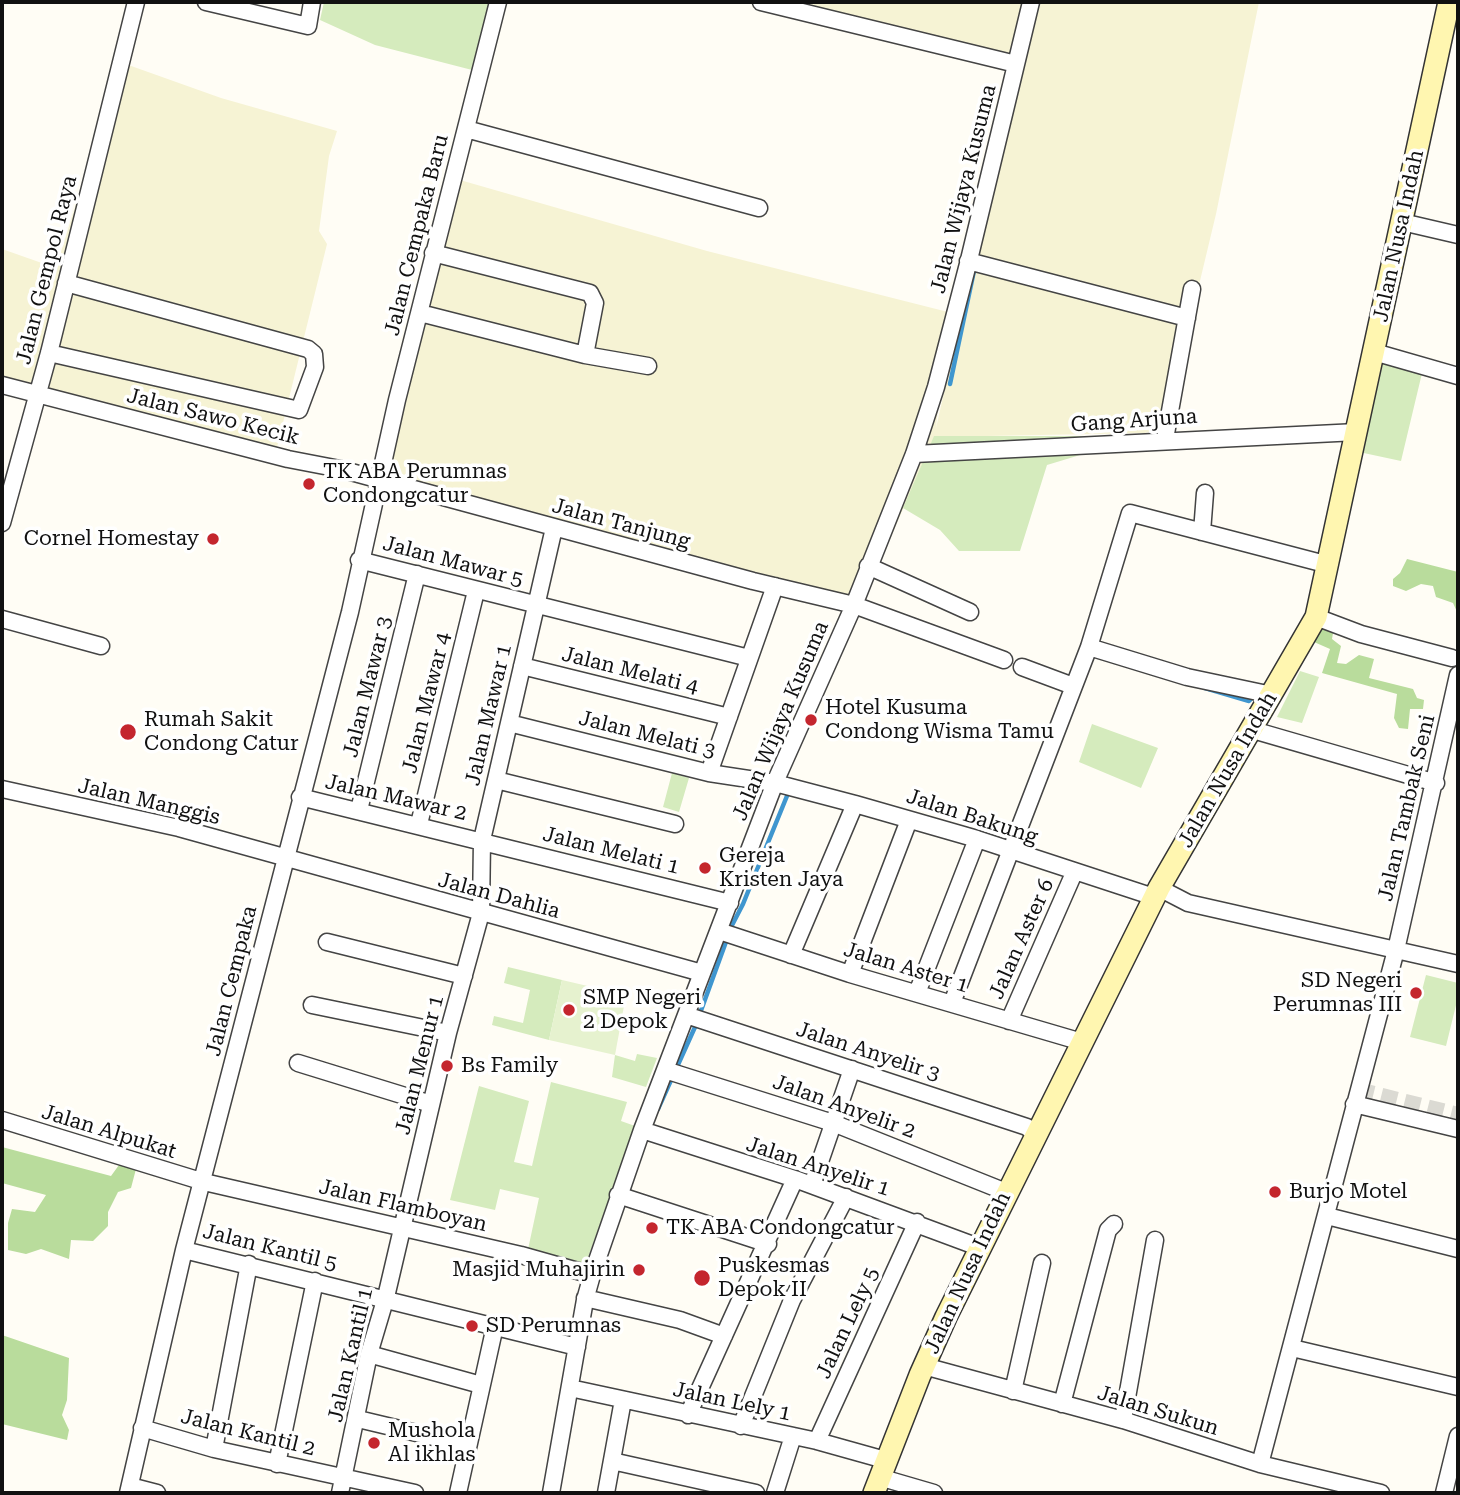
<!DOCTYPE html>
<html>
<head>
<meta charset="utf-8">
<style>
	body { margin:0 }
	#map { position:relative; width:1460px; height:1495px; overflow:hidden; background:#fffdf5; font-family:"Roboto Serif",serif }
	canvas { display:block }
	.frame { position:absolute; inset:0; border:4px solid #111; pointer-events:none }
</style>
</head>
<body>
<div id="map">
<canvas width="1460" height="1495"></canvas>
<div class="frame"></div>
</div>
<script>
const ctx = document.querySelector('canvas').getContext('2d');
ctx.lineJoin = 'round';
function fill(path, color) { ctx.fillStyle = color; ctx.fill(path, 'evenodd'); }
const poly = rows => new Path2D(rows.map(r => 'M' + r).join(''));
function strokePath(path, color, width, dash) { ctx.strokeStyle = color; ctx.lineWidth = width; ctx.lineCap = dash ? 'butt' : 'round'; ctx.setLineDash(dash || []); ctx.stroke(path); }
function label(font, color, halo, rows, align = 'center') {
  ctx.font = font + ' "Roboto Serif",serif'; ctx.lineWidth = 7; ctx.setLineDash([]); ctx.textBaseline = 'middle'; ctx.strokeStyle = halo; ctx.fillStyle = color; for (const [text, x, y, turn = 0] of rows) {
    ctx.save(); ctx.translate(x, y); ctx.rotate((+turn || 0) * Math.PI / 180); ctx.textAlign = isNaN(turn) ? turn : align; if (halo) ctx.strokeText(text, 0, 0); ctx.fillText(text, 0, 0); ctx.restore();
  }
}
fill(poly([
	[764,2,1036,2,1020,66],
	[1041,2,1259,2,1216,214,1165,427,1145,433,934,437,861,607,377,476,453,178,707,251,948,312,936,428,998,155],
	[120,62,221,98,337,131,329,156,319,231,327,244,276,451,2,391,2,249,56,268]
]), '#f6f3d4');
fill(poly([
	[324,2,494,2,476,71,375,45,320,20],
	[1380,359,1423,369,1401,461,1359,452],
	[934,436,1143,436,1047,465,1020,551,959,551,940,530,903,508],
	[1300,671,1319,677,1302,723,1277,717],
	[1092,724,1158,748,1141,788,1079,762],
	[672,773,689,778,679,812,663,807],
	[508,967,562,980,549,1040,492,1025,494,1016,523,1023,530,990,504,983],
	[1426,975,1458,983,1458,997,1446,1046,1410,1037],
	[637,1054,657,1058,646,1087,612,1077,615,1055,635,1061],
	[551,1082,627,1102,621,1121,635,1126,584,1269,527,1254,539,1198,500,1189,495,1210,450,1200,479,1086,529,1101,514,1162,532,1166]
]), '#d5ebbd');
fill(poly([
	[1407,559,1458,572,1458,614,1453,603,1436,597,1433,586,1421,584,1406,591,1393,586,1393,579,1400,573],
	[1324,620,1334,627,1332,639,1341,646,1337,663,1346,664,1359,655,1374,659,1369,678,1413,689,1417,698,1424,700,1423,709,1410,709,1408,729,1399,728,1394,718,1397,694,1322,673,1330,649,1314,642],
	[2,1147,111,1176,119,1165,136,1169,131,1188,118,1192,108,1212,108,1226,93,1241,71,1240,69,1259,41,1249,26,1254,8,1250,8,1223,12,1209,35,1212,46,1195,2,1183],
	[2,1335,69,1358,67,1400,62,1415,69,1430,67,1440,2,1424]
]), '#b9dc9c');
fill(poly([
	[562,980,626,995,615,1055,549,1040]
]), '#e6f2cf');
strokePath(poly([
	[950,384,975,266],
	[1205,688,1249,701,1255,695],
	[729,931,743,904,789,791],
	[658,1109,695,1027,727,939]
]), '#3f96cf', 4.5);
strokePath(poly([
	[1358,1090,1458,1115]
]), '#dbdad3', 16, [16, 8]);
const minor = poly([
	[206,2,308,26,312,2],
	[761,2,1016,64],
	[466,129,759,208],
	[1402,222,1458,235],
	[433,253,590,293,595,303,585,355],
	[968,261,1187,318],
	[420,313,585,355,648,366],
	[1374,352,1458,376],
	[49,353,299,410,315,367,314,354,308,349,66,283],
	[2,385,288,459,340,469,753,581,854,605,1004,660],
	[1165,439,1192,289],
	[914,454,1357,432],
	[2,523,49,353,136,2],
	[1202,532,1205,493],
	[359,560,749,658],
	[868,566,970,612],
	[1316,617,1361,634,1452,658],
	[2,619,101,646],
	[1089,647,1187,677,1272,695],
	[522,666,729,717],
	[1022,667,1073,686],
	[509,723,709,773,775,783,855,804,977,839,1154,897],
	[1253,730,1436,783],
	[709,773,775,586],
	[496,780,675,824],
	[2,789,179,828,702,973],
	[300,797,730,903],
	[359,810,417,574],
	[419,824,476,591],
	[1159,888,1188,903,1458,964],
	[719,931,850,974,1082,1042],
	[327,942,464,976],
	[791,955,855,804],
	[850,974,909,820],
	[917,993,977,839],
	[952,1003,1089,647,1130,513,1329,565],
	[312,1005,448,1033],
	[686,1015,1027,1127,1035,1134],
	[1009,1021,1074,873],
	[298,1063,431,1104],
	[665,1070,833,1123,1006,1192],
	[1354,1104,1458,1129],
	[2,1120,204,1182,521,1255,592,1275],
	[642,1130,795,1179,981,1248],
	[812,1185,852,1069],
	[618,1195,768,1244],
	[1327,1216,1458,1249],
	[184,1250,577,1347],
	[585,1298,680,1320,724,1336],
	[1292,1348,1458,1387],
	[369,1354,481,1385],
	[924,1366,1123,1420,1260,1464,1381,1493],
	[570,1388,817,1441,885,1460],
	[1013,1391,1042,1263],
	[1062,1404,1108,1230,1114,1224],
	[688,1415,795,1179],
	[358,1419,467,1445],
	[1123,1420,1155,1240],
	[741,1426,792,1300,846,1197],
	[142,1428,214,1449,415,1493],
	[817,1441,917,1222],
	[214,1449,249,1264],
	[612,1461,756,1493],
	[277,1464,315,1281],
	[1260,1464,1396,950,1458,675],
	[879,1477,934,1493],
	[130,1486,157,1493],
	[128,1493,184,1250,350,612,397,400,498,2],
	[340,1493,369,1354,386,1297,448,1033,481,913,482,840,554,528],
	[458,1493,495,1326],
	[551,1493,585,1300,592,1275,642,1130,776,780,854,605,914,454,936,387,968,264,1031,2],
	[606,1493,623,1400],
	[775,1493,793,1436],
	[1444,1493,1458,1436]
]);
const secondary = poly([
	[874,1493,920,1375,946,1317,1159,888,1316,617,1449,2]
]);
strokePath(minor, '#444', 19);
strokePath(secondary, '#333', 24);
strokePath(minor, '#fff', 16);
strokePath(secondary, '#fff6b0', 21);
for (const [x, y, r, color] of [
	[309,484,7,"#c4262e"],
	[213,539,7,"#c4262e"],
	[811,720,7,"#c4262e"],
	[128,732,9,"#c4262e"],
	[705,868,7,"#c4262e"],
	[1416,993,7,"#c4262e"],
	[569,1010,7,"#c4262e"],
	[447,1066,7,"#c4262e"],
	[1275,1192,7,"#c4262e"],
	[652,1228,7,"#c4262e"],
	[639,1270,7,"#c4262e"],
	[702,1278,9,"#c4262e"],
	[472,1326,7,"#c4262e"],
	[374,1443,7,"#c4262e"]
]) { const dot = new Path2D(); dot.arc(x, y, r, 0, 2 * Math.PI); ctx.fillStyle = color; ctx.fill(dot); strokePath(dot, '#fff', 2.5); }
label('21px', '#111', '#fff', [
	["Jalan Wijaya Kusuma",964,189,-76],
	["Jalan Cempaka Baru",417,235,-76],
	["Jalan Nusa Indah",1399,236,-78],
	["Jalan Gempol Raya",47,270,-76],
	["Jalan Sawo Kecik",213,417,14],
	["Gang Arjuna",1134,421,-4],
	["Jalan Tanjung",621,524,15],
	["Jalan Mawar 5",453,562,15],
	["Jalan Melati 4",630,671,14],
	["Jalan Mawar 3",368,687,-76],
	["Jalan Mawar 4",427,703,-76],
	["Jalan Mawar 1",489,715,-77],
	["Jalan Wijaya Kusuma",781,721,-67],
	["Jalan Melati 3",647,735,14],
	["Jalan Nusa Indah",1228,770,-60],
	["Jalan Mawar 2",396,798,13],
	["Jalan Manggis",149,802,13],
	["Jalan Tambak Seni",1407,808,-77],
	["Jalan Bakung",972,817,18],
	["Jalan Melati 1",611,851,14],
	["Jalan Dahlia",499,896,15],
	["Jalan Aster 6",1022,939,-66],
	["Jalan Aster 1",906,968,17],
	["Jalan Cempaka",232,981,-76],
	["Jalan Anyelir 3",868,1052,18],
	["Jalan Menur 1",420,1065,-76],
	["Jalan Anyelir 2",844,1107,20],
	["Jalan Alpukat",109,1132,17],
	["Jalan Anyelir 1",818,1167,18],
	["Jalan Flamboyan",403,1206,13],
	["Jalan Kantil 5",270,1248,14],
	["Jalan Nusa Indah",968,1273,-65],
	["Jalan Lely 5",848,1323,-65],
	["Jalan Kantil 1",351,1355,-77],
	["Jalan Lely 1",732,1402,12],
	["Jalan Sukun",1158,1411,17],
	["Jalan Kantil 2",248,1433,14]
]);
label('21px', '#111', '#fff', [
	["TK ABA Perumnas",323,472],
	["Condongcatur",323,496],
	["Cornel Homestay",199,539,"right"],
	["Hotel Kusuma",825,708],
	["Condong Wisma Tamu",825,732],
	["Rumah Sakit",144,720],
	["Condong Catur",144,744],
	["Gereja",719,856],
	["Kristen Jaya",719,880],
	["SD Negeri",1402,981,"right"],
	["Perumnas III",1402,1005,"right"],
	["SMP Negeri",583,998],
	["2 Depok",583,1022],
	["Bs Family",461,1066],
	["Burjo Motel",1289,1192],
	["TK ABA Condongcatur",666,1228],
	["Puskesmas",718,1266],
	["Depok II",718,1290],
	["Masjid Muhajirin",625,1270,"right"],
	["SD Perumnas",486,1326],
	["Mushola",388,1431],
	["Al ikhlas",388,1455]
], 'left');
</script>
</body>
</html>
